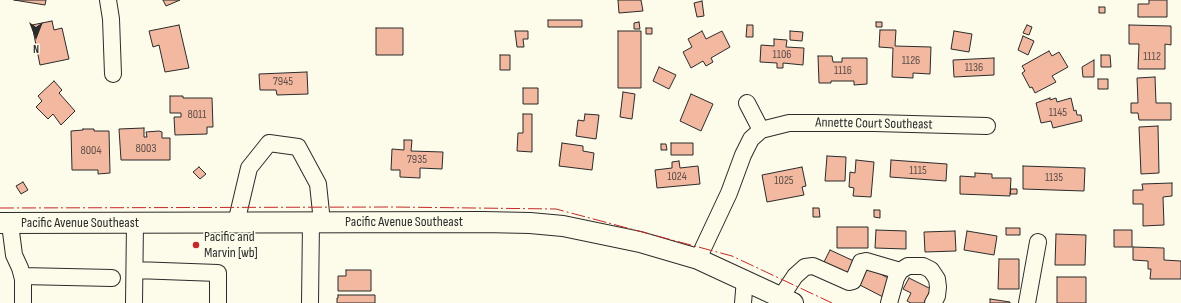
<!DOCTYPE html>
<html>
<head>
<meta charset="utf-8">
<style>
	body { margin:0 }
	#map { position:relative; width:1181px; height:303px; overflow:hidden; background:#fdfbea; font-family:"Sofia Sans Condensed",sans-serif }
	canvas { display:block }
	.north { position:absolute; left:16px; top:16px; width:40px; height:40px; -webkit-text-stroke:3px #fdfbea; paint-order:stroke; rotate:180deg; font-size:11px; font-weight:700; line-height:16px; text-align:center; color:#2b2b2b }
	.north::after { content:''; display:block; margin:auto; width:14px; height:18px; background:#2b2b2b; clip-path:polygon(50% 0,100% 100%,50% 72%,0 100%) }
</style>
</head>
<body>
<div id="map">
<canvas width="1181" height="303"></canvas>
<div class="north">N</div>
</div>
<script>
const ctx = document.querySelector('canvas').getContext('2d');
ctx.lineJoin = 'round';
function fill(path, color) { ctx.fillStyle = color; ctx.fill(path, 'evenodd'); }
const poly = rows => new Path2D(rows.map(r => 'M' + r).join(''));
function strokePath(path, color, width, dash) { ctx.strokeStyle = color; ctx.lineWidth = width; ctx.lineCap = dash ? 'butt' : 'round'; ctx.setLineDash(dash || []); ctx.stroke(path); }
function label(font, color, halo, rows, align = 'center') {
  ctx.font = font + ' "Sofia Sans Condensed",sans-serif'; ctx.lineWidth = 3; ctx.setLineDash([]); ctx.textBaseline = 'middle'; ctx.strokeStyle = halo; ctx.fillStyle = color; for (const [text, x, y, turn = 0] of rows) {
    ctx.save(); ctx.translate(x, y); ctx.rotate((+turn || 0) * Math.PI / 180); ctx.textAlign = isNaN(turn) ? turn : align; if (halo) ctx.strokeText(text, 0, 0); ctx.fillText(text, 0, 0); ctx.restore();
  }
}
const building = poly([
	[14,0,46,0,45,5,14,0],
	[163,0,180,0,166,6,163,0],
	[618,0,641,0,643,11,619,13,618,0],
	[1149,0,1167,0,1167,17,1138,17,1138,4,1149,4,1149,0],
	[702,1,704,16,697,17,694,3,702,1],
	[1099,7,1105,7,1105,13,1099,13,1099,7],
	[548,20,582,20,582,27,548,27,548,20],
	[52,21,54,30,62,28,69,59,40,65,32,25,52,21],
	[639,22,640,29,634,29,634,23,639,22],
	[876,22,882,22,882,27,876,27,876,22],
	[179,25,189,68,165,72,159,45,153,47,149,31,179,25],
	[747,25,753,25,753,37,746,37,747,25],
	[1027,25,1032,27,1029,35,1023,33,1027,25],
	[1129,25,1171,26,1171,45,1165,44,1165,69,1138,69,1139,44,1129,44,1129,25],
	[376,28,403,28,403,55,376,55,376,28],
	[646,28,652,28,652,34,646,34,646,28],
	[880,30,896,30,895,46,931,47,930,74,913,73,913,78,892,77,893,48,879,47,880,30],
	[515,31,528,31,528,39,523,39,524,47,517,47,515,31],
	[618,31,641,31,641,88,618,88,618,31],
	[702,31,706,39,722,31,730,47,711,58,713,62,706,66,703,61,691,68,683,52,692,47,688,39,702,31],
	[790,31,803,32,802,41,790,40,790,31],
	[954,31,972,34,969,52,951,49,954,31],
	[1023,36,1034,41,1028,55,1018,50,1023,36],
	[774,39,787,40,786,47,804,48,803,65,783,63,783,68,777,68,777,63,760,62,761,45,774,46,774,39],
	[1049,51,1052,56,1059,52,1068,67,1052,76,1056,82,1035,93,1032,87,1030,88,1022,73,1025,71,1022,66,1049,51],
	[500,55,510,55,510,70,500,70,500,55],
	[1101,55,1110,55,1111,67,1101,67,1101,55],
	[818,56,832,56,833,62,842,62,842,58,867,58,867,84,854,85,854,81,831,81,831,83,819,83,818,56],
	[994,58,994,75,954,77,953,60,994,58],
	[1094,60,1094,77,1083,77,1082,67,1094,60],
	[659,67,676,75,669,89,653,81,659,67],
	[307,72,308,94,277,95,276,90,260,90,259,74,307,72],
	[1155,77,1156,103,1171,103,1171,120,1139,120,1138,113,1131,113,1131,103,1138,103,1137,78,1155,77],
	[1098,79,1108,79,1108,89,1098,89,1098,79],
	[54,81,62,90,59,93,75,111,61,125,53,114,48,119,36,107,42,101,38,96,54,81],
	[523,88,538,88,538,104,523,104,523,88],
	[623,92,635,94,632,119,620,117,623,92],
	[691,94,713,104,701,131,680,121,691,94],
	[170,96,183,96,183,98,212,98,213,127,207,127,207,134,175,135,174,117,181,117,181,113,170,113,170,96],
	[1050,98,1050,100,1056,98,1057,102,1071,98,1074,111,1076,110,1077,115,1081,115,1082,121,1053,128,1051,121,1041,123,1036,103,1050,98],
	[523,114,532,114,532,152,517,151,518,133,523,133,523,114],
	[585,114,599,115,596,139,576,136,578,120,584,121,585,114],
	[1158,126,1159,173,1141,174,1139,127,1158,126],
	[144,128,144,137,147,137,146,132,159,131,162,132,162,138,170,138,170,160,121,160,119,129,144,128],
	[83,129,94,129,94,131,109,131,110,173,98,174,98,170,72,170,71,131,83,130,83,129],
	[404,140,412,140,411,151,443,152,442,169,420,168,420,178,400,177,400,170,391,170,392,149,404,150,404,140],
	[562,143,583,146,583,151,594,153,592,170,559,166,562,143],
	[671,143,693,143,693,155,671,155,671,143],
	[661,144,666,144,667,150,661,150,661,144],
	[827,156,846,157,845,181,825,181,827,156],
	[856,160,874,162,871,197,853,196,854,188,849,187,850,172,855,173,856,160],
	[891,160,947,164,946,181,890,177,891,160],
	[679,161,680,168,698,166,700,184,657,188,655,170,672,168,672,162,679,161],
	[1023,166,1085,168,1084,191,1023,189,1023,166],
	[199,167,206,174,200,179,193,172,199,167],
	[802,167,806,186,802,187,804,195,767,202,762,175,802,167],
	[975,173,992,174,992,178,1011,178,1010,196,960,194,960,176,975,177,975,173],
	[23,182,28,190,21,194,16,186,23,182],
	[1172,183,1172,196,1163,197,1164,225,1143,226,1143,204,1133,204,1133,190,1143,190,1142,184,1172,183],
	[1011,189,1017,189,1017,194,1010,194,1011,189],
	[813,208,819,208,820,217,813,217,813,208],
	[874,210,880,210,880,218,874,217,874,210],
	[837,227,868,227,868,248,837,248,837,227],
	[1006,228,1020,228,1020,235,1006,235,1006,228],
	[876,230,906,231,906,249,875,248,876,230],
	[1114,230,1132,230,1132,247,1114,247,1114,230],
	[955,231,956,251,925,252,924,232,955,231],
	[967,231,997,236,994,255,964,250,967,231],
	[1056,234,1086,235,1085,265,1055,265,1056,234],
	[1133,247,1164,248,1164,260,1181,261,1181,279,1150,279,1151,269,1148,269,1148,261,1133,260,1133,247],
	[830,250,856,262,848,280,821,268,830,250],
	[999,259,1019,259,1019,289,998,289,999,259],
	[865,266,892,280,883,297,856,283,865,266],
	[346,270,371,270,371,291,338,291,338,276,346,276,346,270],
	[1057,277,1086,277,1086,303,1057,303,1057,277],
	[909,278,931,289,924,303,911,303,907,301,911,293,903,289,909,278],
	[338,295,375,295,375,303,337,303,337,298,338,298,338,295],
	[990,299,1010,302,1010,303,990,303,990,299]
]);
fill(building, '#f2b8a0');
strokePath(building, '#2b2b2b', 1);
const minor = poly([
	[108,0,111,19,113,74],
	[747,103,761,130,789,123,874,123,987,126],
	[236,223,249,168,269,143,298,147,318,184,322,222],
	[10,224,14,255,20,268,23,279,23,303],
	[698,259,729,193,743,155,751,139,761,130],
	[135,270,218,273,218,303],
	[22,276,112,278],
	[781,297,795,276,805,267,813,266,849,282,853,281,861,262,866,261,900,271],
	[134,303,135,223],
	[310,303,311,222],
	[743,303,745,279],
	[889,303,896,278,900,271,908,266,923,266,931,270,937,279,938,287,937,296,933,303],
	[1027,303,1038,242]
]);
const major = poly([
	[0,223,483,222,530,223,563,226,640,242,698,259,793,303]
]);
strokePath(minor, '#2b2b2b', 18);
strokePath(major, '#2b2b2b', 22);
strokePath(minor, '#fdfbea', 16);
strokePath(major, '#fdfbea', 20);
strokePath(poly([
	[0,208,393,207,556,209,732,256,832,303]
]), '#c62828', 1, [14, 3, 2, 3]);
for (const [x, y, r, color] of [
	[196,245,4,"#c62828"]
]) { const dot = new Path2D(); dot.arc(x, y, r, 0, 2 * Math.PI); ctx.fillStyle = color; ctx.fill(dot); strokePath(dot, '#fdfbea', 1.5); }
label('12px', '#5d4e48', null, [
	["1106",782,55],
	["1112",1152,57],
	["1126",911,61],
	["1136",974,68],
	["1116",843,71],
	["7945",283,82],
	["1145",1058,113],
	["8011",197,115],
	["8003",146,149],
	["8004",91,151],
	["7935",417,160],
	["1115",918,171],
	["1024",677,177],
	["1135",1054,178],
	["1025",784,181]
]);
label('14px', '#2b2b2b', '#fdfbea', [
	["Annette Court Southeast",874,124,1],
	["Pacific Avenue Southeast",404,222],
	["Pacific Avenue Southeast",80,223]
]);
label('14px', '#2b2b2b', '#fdfbea', [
	["Pacific and",204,237],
	["Marvin [wb]",204,253]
], 'left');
</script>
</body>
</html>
